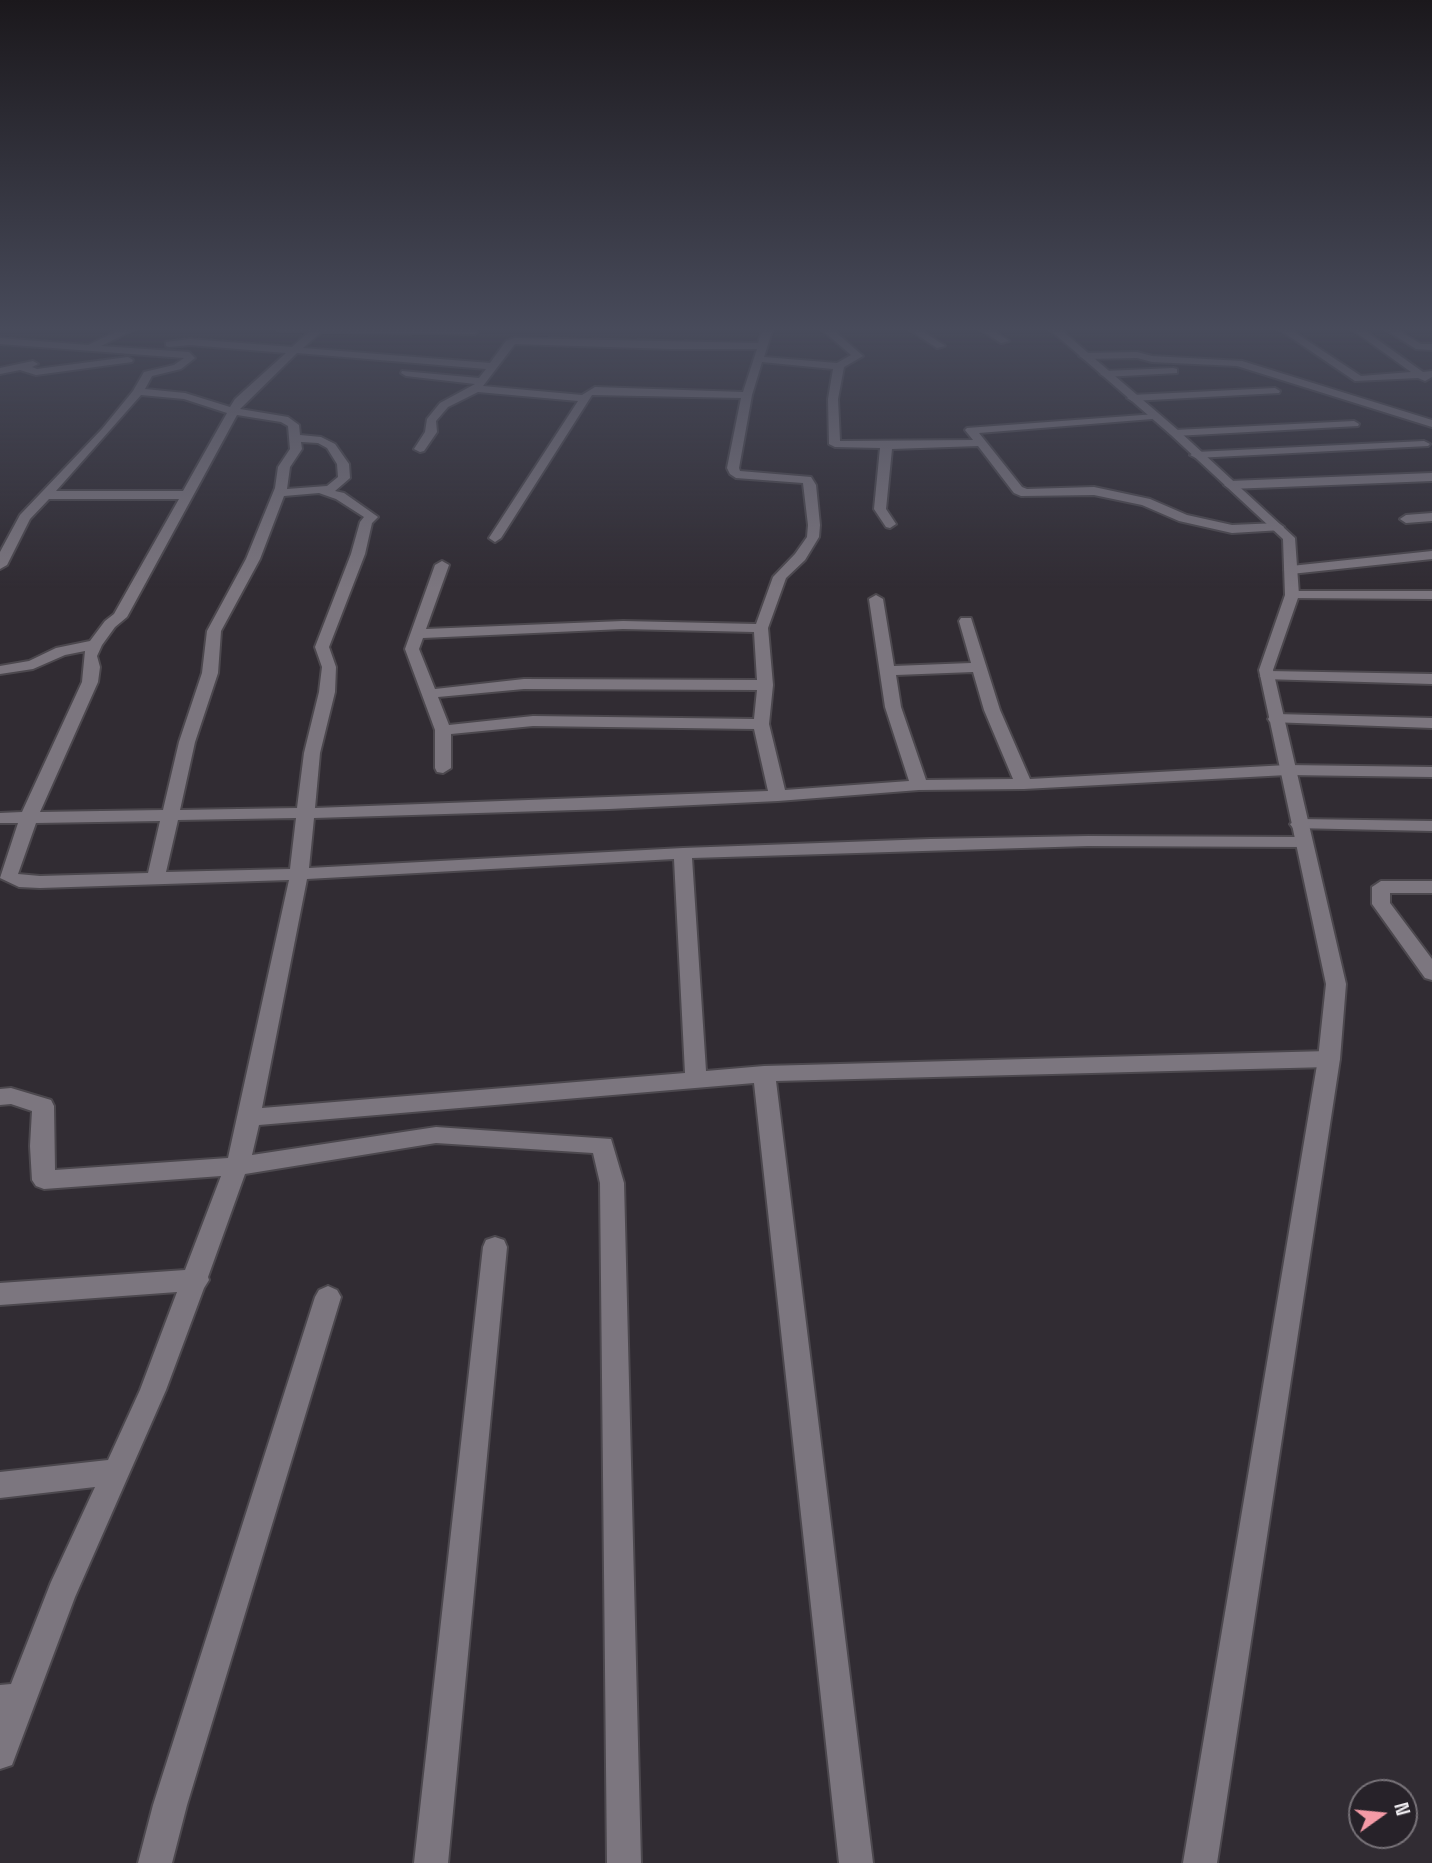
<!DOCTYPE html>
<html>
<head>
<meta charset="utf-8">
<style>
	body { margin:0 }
	#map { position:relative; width:1432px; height:1863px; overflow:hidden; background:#312c33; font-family:"Space Grotesk",sans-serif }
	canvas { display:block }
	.north { position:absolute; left:1348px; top:1779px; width:70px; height:70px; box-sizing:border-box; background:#272229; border:2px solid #777278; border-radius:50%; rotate:75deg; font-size:19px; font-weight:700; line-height:28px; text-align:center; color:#eeebef }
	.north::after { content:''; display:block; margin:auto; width:24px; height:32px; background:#f49aa6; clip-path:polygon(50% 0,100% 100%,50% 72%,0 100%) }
</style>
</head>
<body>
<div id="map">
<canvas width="1432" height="1863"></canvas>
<div class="north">N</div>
</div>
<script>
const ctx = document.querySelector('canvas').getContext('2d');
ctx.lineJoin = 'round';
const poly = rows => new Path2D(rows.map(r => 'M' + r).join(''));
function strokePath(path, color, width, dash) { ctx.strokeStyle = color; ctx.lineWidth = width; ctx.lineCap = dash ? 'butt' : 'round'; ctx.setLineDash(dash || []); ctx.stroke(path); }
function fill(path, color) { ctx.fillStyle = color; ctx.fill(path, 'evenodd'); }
const minor = poly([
	[124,328,137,328,101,346,189,352,195,358,181,369,152,376,145,389,185,393,230,407,235,399,286,353,190,345,169,347,166,346,166,342,190,339,292,347,310,331,280,331,275,328,472,329,477,332,475,334,321,332,303,348,490,363,506,341,514,338,758,343,763,328,773,328,764,357,837,363,851,355,820,328,831,328,863,356,844,367,838,399,840,441,973,440,965,430,967,428,1156,414,1157,416,1152,419,979,433,1022,487,1027,489,1094,487,1150,499,1187,515,1232,525,1278,523,1284,527,1282,530,1232,533,1179,521,1142,505,1094,495,1021,496,1014,493,978,446,892,449,886,509,896,524,890,528,886,527,874,509,880,448,835,447,829,444,828,399,833,369,762,362,752,395,739,468,740,471,811,477,816,485,820,525,819,537,805,560,786,578,768,628,773,685,769,724,785,790,909,781,885,707,869,599,876,595,883,599,894,666,971,663,959,621,961,618,971,618,1000,710,1030,779,1287,765,1432,767,1432,777,1287,775,1024,789,919,790,778,801,609,809,314,818,309,868,683,848,930,839,1088,836,1303,837,1312,842,1303,847,1088,846,692,858,706,1071,764,1066,1329,1051,1337,1054,1340,1059,1337,1064,1329,1067,776,1081,873,1863,839,1863,754,1083,259,1125,252,1155,436,1127,611,1139,624,1183,641,1863,607,1863,600,1183,593,1153,436,1143,245,1174,208,1277,209,1280,204,1288,166,1390,75,1597,12,1765,0,1769,0,1685,11,1684,51,1582,95,1487,0,1498,0,1472,108,1460,140,1390,177,1292,0,1305,0,1283,185,1270,221,1176,44,1189,36,1186,32,1180,30,1146,32,1111,11,1104,0,1105,0,1089,11,1088,51,1100,54,1106,55,1170,228,1158,289,880,40,888,19,887,0,878,18,823,0,823,0,813,22,812,82,682,85,651,65,655,33,669,0,674,0,666,29,661,56,648,90,641,105,621,114,614,179,499,49,499,30,519,7,565,0,569,0,552,20,515,102,429,133,391,144,372,174,365,184,358,0,344,0,338,88,345,124,328],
	[515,344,671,349,757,349,743,392,595,387,582,395,483,386,515,344],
	[297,353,486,369,479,378,402,371,401,373,406,376,475,384,440,403,427,419,425,432,414,449,420,452,424,451,437,432,436,421,448,407,478,392,578,401,489,538,495,542,501,538,592,395,741,398,727,468,730,474,736,478,803,483,808,525,807,537,795,554,773,577,756,624,623,621,426,629,449,565,442,561,435,565,405,649,435,730,435,768,437,772,443,773,451,768,451,734,533,726,754,729,768,791,315,808,320,753,335,692,336,667,329,647,365,554,372,523,378,517,344,493,335,491,350,478,349,464,335,444,321,437,300,435,299,425,288,417,240,409,297,353],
	[141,395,184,399,227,413,183,491,56,491,141,395],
	[237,415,281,422,288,426,290,449,278,467,275,488,246,559,207,631,202,673,179,742,163,810,40,812,98,682,100,667,97,656,102,645,115,627,127,617,237,415],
	[301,442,318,443,327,448,337,464,338,477,327,486,287,489,290,467,302,449,301,442],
	[319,493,336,499,364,517,360,522,351,554,315,647,322,667,319,692,304,753,297,808,180,810,195,742,218,673,221,631,260,559,284,496,319,493],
	[623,629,754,632,757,680,524,679,435,689,419,649,423,638,623,629],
	[973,672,984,710,1013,779,926,780,901,707,896,675,973,672],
	[524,689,757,690,754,719,533,716,449,725,438,697,524,689],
	[296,818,290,869,166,872,178,820,296,818],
	[160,821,148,873,40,876,18,874,36,823,160,821],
	[674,859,685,1073,262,1108,307,879,674,859],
	[907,328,918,328,945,346,937,348,907,328],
	[978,328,989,328,1009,341,1001,343,978,328],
	[1277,328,1288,328,1361,376,1411,372,1350,328,1361,328,1423,372,1432,371,1432,377,1425,381,1418,378,1355,381,1277,328],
	[1383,328,1394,328,1421,344,1432,344,1432,350,1416,349,1383,328],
	[1137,352,1152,356,1242,361,1432,420,1432,427,1237,366,1152,362,1137,358,1084,359,1079,356,1084,353,1137,352],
	[128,357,133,360,132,362,36,375,20,370,0,374,0,368,33,361,38,364,32,367,37,369,128,357],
	[1173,368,1177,369,1177,373,1105,377,1100,374,1105,371,1173,368],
	[1275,388,1280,391,1279,393,1132,401,1127,398,1132,395,1275,388],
	[1354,421,1359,424,1358,426,1175,436,1169,433,1175,430,1354,421],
	[1424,441,1430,444,1428,446,1196,458,1190,455,1196,452,1424,441],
	[1432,473,1432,481,1230,489,1224,485,1230,481,1432,473],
	[1432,513,1432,521,1406,523,1400,519,1406,515,1432,513],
	[1432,551,1432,559,1291,574,1284,570,1291,566,1432,551],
	[1292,591,1432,591,1432,599,1287,598,1287,592,1292,591],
	[1268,671,1432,674,1432,684,1263,679,1260,676,1268,671],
	[1276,714,1432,718,1432,728,1270,722,1268,719,1270,716,1276,714],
	[1299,819,1432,821,1432,831,1293,828,1290,824,1299,819],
	[1381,881,1432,881,1432,893,1390,893,1390,903,1432,959,1432,980,1425,978,1372,904,1372,887,1381,881],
	[495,1237,504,1240,507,1247,448,1863,414,1863,483,1247,486,1240,495,1237],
	[328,1286,337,1290,341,1297,187,1805,172,1863,138,1863,153,1805,315,1297,319,1290,328,1286]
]);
const tertiary = poly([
	[1048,328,1059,328,1179,431,1295,538,1299,595,1273,670,1346,984,1340,1059,1217,1863,1183,1863,1318,1059,1326,984,1259,670,1285,595,1283,539,1171,435,1048,328]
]);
strokePath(minor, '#4c484e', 4);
strokePath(tertiary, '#4c484e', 4);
fill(minor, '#7c767f');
fill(tertiary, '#7c767f');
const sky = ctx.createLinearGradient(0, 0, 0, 589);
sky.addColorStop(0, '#1b181c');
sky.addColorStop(0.56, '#484b5b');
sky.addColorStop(1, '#484b5b00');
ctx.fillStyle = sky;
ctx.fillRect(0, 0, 1432, 589);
</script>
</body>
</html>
